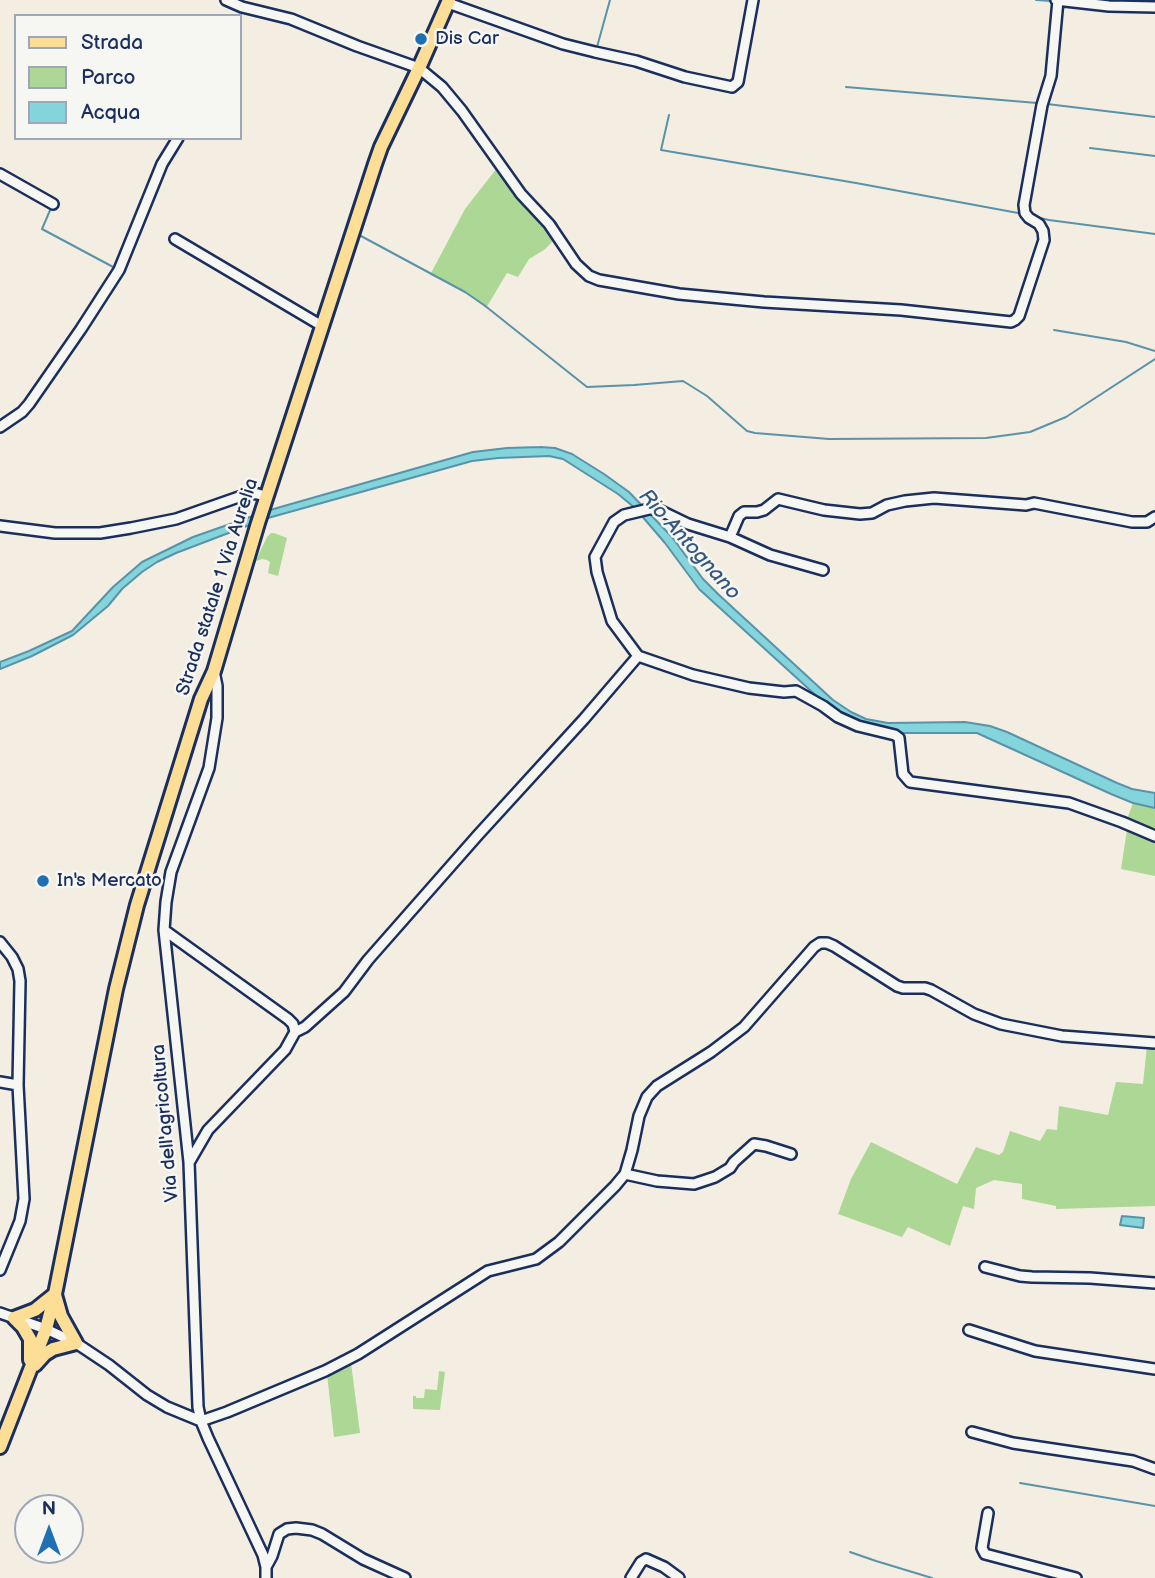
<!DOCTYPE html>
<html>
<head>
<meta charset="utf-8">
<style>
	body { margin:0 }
	#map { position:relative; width:1155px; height:1578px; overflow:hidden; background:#f4ede1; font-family:"Balsamiq Sans",sans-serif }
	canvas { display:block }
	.legend { position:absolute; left:14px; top:14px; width:228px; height:126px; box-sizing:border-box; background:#f6f6f2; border:2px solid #9ea6b7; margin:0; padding:9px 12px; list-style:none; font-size:21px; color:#1b2f5e }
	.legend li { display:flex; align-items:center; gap:14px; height:35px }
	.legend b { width:35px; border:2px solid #9ea6b7 }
	.north { position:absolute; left:14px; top:1494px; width:70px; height:70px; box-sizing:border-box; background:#f6f6f2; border:2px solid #9ea6b7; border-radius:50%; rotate:0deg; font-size:19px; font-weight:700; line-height:28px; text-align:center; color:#1b2f5e }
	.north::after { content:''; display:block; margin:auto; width:24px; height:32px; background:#1f6fb2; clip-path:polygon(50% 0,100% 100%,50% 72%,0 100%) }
</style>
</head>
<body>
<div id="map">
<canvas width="1155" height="1578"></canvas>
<ul class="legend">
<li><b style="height:9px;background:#fcde96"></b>Strada</li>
<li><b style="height:19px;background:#acd794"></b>Parco</li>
<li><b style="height:19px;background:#83d5db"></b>Acqua</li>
</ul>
<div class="north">N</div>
</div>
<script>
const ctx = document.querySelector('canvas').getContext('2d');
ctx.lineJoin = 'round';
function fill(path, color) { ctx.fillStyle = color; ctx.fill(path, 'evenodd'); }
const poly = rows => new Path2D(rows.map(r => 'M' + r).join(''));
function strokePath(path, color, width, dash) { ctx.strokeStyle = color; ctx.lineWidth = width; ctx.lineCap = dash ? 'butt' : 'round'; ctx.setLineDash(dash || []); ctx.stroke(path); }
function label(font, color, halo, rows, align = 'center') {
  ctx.font = font + ' "Balsamiq Sans",sans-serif'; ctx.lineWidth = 5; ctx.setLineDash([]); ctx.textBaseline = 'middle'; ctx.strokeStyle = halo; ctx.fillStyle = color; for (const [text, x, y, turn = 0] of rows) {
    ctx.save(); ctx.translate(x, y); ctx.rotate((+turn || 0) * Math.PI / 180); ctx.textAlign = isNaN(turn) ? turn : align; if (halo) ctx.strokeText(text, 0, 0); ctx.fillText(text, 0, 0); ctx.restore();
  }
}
fill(poly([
	[497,168,546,225,555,239,544,250,529,259,518,277,507,273,486,308,458,287,430,275,465,209],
	[271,533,274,533,287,538,278,576,268,573,270,562,267,560,262,559,256,561,256,560,267,537],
	[1133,803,1155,808,1155,834,1126,822],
	[1127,830,1155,838,1155,876,1121,869],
	[1147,1046,1155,1046,1155,1206,1056,1209,1056,1206,1022,1199,1022,1184,994,1180,976,1188,974,1209,963,1206,950,1246,908,1227,902,1237,838,1214,851,1179,871,1142,957,1184,976,1147,999,1155,1003,1152,1010,1131,1040,1141,1047,1129,1057,1130,1059,1106,1108,1115,1116,1082,1143,1084],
	[351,1363,360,1433,334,1437,327,1374],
	[439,1371,445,1372,440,1410,413,1409,413,1396,416,1396,416,1398,424,1398,425,1389,437,1390]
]), '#acd794');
const water = poly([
	[540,447,555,448,572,454,604,474,629,492,672,537,703,579,718,594,833,700,851,712,866,719,888,723,965,722,990,726,1007,732,1117,783,1132,789,1155,793,1155,808,1133,803,1111,794,977,733,900,733,860,726,833,711,699,589,665,543,635,508,618,494,563,459,549,456,498,458,472,461,268,518,176,553,157,562,142,572,122,589,108,606,73,635,32,656,0,669,0,662,29,651,72,631,113,587,142,562,193,537,270,510,473,452,507,448,540,447],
	[1122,1216,1144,1218,1143,1228,1120,1225,1122,1216]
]);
fill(water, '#83d5db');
strokePath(water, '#5993a9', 2);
strokePath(poly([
	[1036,0,1052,1],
	[597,47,610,0],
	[436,76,443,80,480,129],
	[846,87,1037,103],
	[1047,104,1155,117],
	[669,115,661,150,856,183,1018,213],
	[1090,148,1155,156],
	[521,188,556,223,559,230],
	[51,208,42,229,115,268],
	[1035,217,1049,220,1155,234],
	[361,236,465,292,484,305,587,387,634,385,683,381,707,396,747,431,755,433,829,439,986,438,1030,432,1066,417,1155,359],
	[1054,330,1126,342,1155,351],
	[1020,1483,1155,1506],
	[850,1552,876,1561,932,1578]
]), '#5993a9', 2);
const minor = poly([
	[226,0,242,7,291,19,357,46,419,68,442,87,462,111,521,194,549,224,576,264,589,276,599,280,679,294,764,302,901,310,1011,322,1015,320,1019,316,1044,240,1043,231,1039,224,1029,218,1025,213,1024,205,1042,105,1051,76,1058,0],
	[1056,0,1109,6,1155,7],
	[448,3,563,44,595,52,636,61,685,77,732,87,738,82,753,0],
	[0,174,53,204],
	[175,239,322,326],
	[0,427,22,412,29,404,81,329,119,270,162,164,178,138],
	[0,526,55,533,100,533,131,528,176,519,250,493,258,494,267,497],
	[730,537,739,516,744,512,757,512,764,510,778,499,824,510,860,514,872,513,887,505,905,501,934,498,1026,505,1034,503,1132,522,1147,522,1155,517],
	[823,570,770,555,730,537,688,524,657,509,649,509,624,515,614,522,595,557,597,572,612,621,638,656,693,675,749,688,784,692,796,691,823,706,838,717,858,726,895,735,899,738,903,774,910,782,1069,803,1122,822,1155,836],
	[214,671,217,686,217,718,209,768,171,872,166,902,164,930,189,1162,198,1407,201,1421,208,1438,263,1555,266,1567,266,1578],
	[164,930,288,1019,293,1024,295,1032],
	[0,942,12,957,18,969,20,981,18,1085,24,1199,20,1221,0,1270],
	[0,1082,18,1085],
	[190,1161,208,1130,285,1050,295,1032,305,1027,344,992,368,960,478,835,584,719,638,656],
	[625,1174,657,1181,694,1184,715,1177,730,1168,734,1162,754,1144,766,1146,791,1154],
	[985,1267,1020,1276,1032,1277,1090,1278,1155,1283],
	[0,1313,46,1329,76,1343,109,1365,147,1395,167,1407,201,1421,227,1412,325,1371,358,1354,488,1271,536,1259,559,1242,615,1186,625,1174,632,1150,639,1116,647,1097,657,1086,711,1052,744,1027,814,947,820,943,827,943,834,946,897,986,903,988,925,988,931,990,974,1014,1001,1024,1062,1036,1155,1043],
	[969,1330,1035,1351,1155,1369],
	[972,1432,1013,1443,1133,1461,1155,1469],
	[988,1513,982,1548,985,1554,1076,1578],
	[266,1567,272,1556,279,1534,287,1529,296,1528,312,1530,322,1534,363,1559,405,1578],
	[631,1578,641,1562,646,1559,664,1567,679,1578]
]);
const major = poly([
	[30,1360,30,1339,23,1327,14,1318,35,1310,55,1294],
	[35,1365,45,1354,53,1349,76,1343,61,1316,55,1295],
	[0,1447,46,1329,55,1294,116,989,137,905,201,699,214,671,258,523,375,164,381,147,419,68,449,0]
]);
strokePath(minor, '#1b2f5e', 14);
strokePath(major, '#1b2f5e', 18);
strokePath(minor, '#f6f6f2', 9);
strokePath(major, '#fcde96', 12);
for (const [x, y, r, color] of [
	[421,39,7,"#1f6fb2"],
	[43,881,7,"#1f6fb2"]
]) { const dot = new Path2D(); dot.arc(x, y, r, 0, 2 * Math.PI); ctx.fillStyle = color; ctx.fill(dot); strokePath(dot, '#f6f6f2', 2.5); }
label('19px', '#1b2f5e', '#f6f6f2', [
	["Dis Car",435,39],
	["In's Mercato",57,881]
], 'left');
label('19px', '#1b2f5e', '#f6f6f2', [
	["Strada statale 1 Via Aurelia",218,587,-72],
	["Via dell'agricoltura",166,1123,-95]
]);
label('italic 21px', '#35587d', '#f6f6f2', [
	["Rio Antognano",689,545,48]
]);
</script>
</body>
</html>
